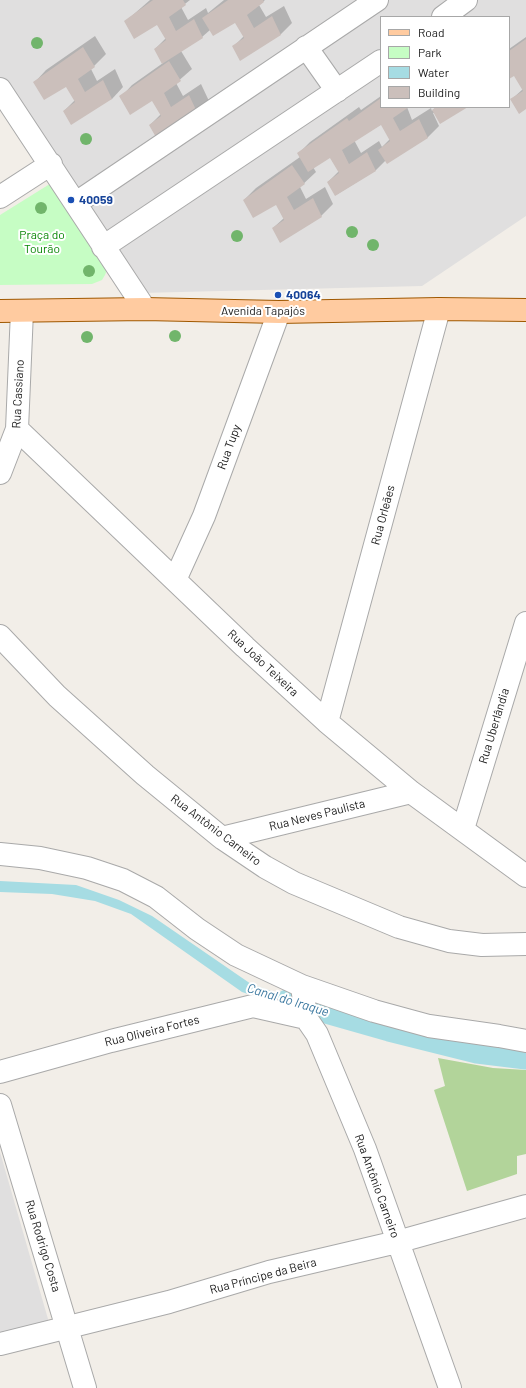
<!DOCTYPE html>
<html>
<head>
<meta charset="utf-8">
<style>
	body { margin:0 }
	#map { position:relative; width:526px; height:1388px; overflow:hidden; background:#f2eee8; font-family:Barlow,sans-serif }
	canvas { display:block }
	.legend { position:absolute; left:380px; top:16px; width:130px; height:92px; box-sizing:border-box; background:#fff; border:1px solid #a7a7a7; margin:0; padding:5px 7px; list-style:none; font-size:12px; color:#222 }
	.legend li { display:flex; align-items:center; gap:8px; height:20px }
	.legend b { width:20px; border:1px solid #a7a7a7 }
</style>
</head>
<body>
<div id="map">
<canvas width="526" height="1388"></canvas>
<ul class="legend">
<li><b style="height:5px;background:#ffcba0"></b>Road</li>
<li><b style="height:11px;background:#c6fdc4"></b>Park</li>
<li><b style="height:11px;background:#a6dce3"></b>Water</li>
<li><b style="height:11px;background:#cbbfbb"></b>Building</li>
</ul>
</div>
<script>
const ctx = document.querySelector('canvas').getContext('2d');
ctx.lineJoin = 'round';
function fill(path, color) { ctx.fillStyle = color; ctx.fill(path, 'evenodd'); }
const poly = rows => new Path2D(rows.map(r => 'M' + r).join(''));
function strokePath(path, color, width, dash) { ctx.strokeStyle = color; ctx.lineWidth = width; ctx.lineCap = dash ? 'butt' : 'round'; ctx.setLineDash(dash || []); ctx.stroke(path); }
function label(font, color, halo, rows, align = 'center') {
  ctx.font = font + ' Barlow,sans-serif'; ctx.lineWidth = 4; ctx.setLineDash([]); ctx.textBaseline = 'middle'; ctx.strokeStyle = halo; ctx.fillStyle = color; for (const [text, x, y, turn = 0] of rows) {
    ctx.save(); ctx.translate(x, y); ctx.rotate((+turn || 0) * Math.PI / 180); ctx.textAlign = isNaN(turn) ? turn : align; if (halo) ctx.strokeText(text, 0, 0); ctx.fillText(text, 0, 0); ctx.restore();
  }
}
fill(poly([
	[0,0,526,0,526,216,422,286,140,293,0,79],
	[381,17,509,17,509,107,381,107],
	[0,1152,52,1333,0,1349]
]), '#e0dfdf');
fill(poly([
	[438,1058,493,1068,526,1070,526,1154,517,1156,517,1174,467,1191,434,1090,445,1086]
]), '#b2d49a');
fill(poly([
	[53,182,107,270,105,275,102,280,92,284,0,285,0,215]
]), '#c6fdc4');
fill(poly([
	[0,881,76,885,119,900,152,916,251,984,297,1000,295,1010,242,992,131,914,95,901,52,894,0,892]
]), '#a6dce3');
fill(poly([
	[150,0,190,0,181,7,188,20,206,8,208,13,224,0,265,0,259,5,266,17,284,6,292,23,280,35,233,47,244,36,236,21,210,30,202,37,181,51,192,69,176,83,183,96,201,84,209,101,198,113,150,125,161,114,153,100,121,97,132,85,163,63,155,49,166,38,157,24,126,21],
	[95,36,106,54,91,69,97,81,115,69,123,87,112,99,64,111,75,100,66,85,35,82,46,70],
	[526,37,526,108,512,99,523,89,514,74,509,77,509,49],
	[381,96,381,107,407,107,412,120,431,108,432,111,436,107,466,107,433,113,439,126,427,138,386,160,376,170,336,195,328,182,339,171,330,157,313,167,316,172,300,187,306,199,325,187,333,204,321,216,273,228,284,218,276,203,244,200,256,188,300,157,299,153,310,142,359,107,361,110],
	[382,124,390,139,382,147,379,141,361,153,354,140]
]), '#0003');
strokePath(poly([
	[287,1001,389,1030,477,1052,526,1058]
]), '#a6dce3', 23);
fill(poly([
	[153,0,183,0,186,5,169,17,176,31,194,19,203,38,162,64,154,49,166,40,157,25,134,39,124,21],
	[228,0,263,0,264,2,247,15,254,28,272,16,281,35,240,61,232,46,244,38,235,23,213,36,202,18],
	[526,39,526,109,519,114,510,99,523,91,514,76,509,79,509,51],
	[83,47,95,67,78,79,85,92,103,80,112,99,71,125,63,111,75,102,66,87,44,100,33,82],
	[169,61,181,81,164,93,171,107,189,95,198,114,157,139,149,125,161,116,152,101,130,115,119,96],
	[381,98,381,107,409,107,393,118,400,131,419,119,428,138,387,164,378,150,390,141,381,125,359,139,342,150,349,164,367,152,376,171,335,196,327,182,339,173,330,158,308,172,297,153,347,118,349,121],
	[436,107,468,107,440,124,432,110],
	[292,165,305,184,287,197,294,210,313,198,322,217,280,243,272,228,284,220,276,205,253,218,243,200]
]), '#cbbfbb');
const minor = poly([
	[443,17,466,0],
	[306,47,337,91],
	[0,89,145,309],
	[0,197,51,164],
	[76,203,377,0],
	[103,247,381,61],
	[17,429,245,647,327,722,411,792,526,876],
	[0,473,17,429,22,311],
	[175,580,204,516,279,312],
	[0,636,57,696,145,775,222,838,265,867,294,883,399,927,449,941,482,945,526,944],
	[327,722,439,309],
	[463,829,526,623],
	[222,838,411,792],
	[0,854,40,858,87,868,123,880,156,897,197,929,236,955,302,986,374,1011,429,1026,499,1036,526,1041],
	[302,986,306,1018,317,1034,365,1149,450,1388],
	[0,1072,111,1041,253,1006,306,1018],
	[0,1105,85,1388],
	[0,1344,169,1302,269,1272,397,1242,526,1206]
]);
const major = poly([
	[0,311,145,309,279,312,439,309,526,310]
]);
strokePath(minor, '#a9a9a9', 24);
strokePath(major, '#9f5800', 24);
strokePath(minor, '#fff', 22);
strokePath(major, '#ffcba0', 22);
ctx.fillStyle = '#71b56b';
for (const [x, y] of [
	[37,43],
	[86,139],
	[41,208],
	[352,232],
	[237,236],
	[373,245],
	[89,271],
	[175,336],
	[87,337]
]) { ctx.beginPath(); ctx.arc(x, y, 6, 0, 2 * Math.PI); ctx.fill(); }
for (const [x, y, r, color] of [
	[71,200,4,"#1a4fb4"],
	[278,295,4,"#1a4fb4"]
]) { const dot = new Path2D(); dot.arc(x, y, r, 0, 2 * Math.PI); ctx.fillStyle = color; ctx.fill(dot); strokePath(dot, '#fff', 1.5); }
label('bold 12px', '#164399', '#fff', [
	["40059",79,200],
	["40064",286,295]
], 'left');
label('12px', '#088605', '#fff', [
	["Praça do",42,235],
	["Tourão",42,249]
]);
label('12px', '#222', '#fff', [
	["Avenida Tapajós",263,311],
	["Rua Cassiano",18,394,-87],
	["Rua Tupy",229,447,-70],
	["Rua Orleães",383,515,-75],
	["Rua João Teixeira",263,663,43],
	["Rua Uberlândia",494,726,-73],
	["Rua Neves Paulista",317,815,-14],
	["Rua Antônio Carneiro",216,830,37],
	["Rua Oliveira Fortes",152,1031,-14],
	["Rua Antônio Carneiro",377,1186,70],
	["Rua Rodrigo Costa",43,1246,73],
	["Rua Príncipe da Beira",263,1276,-15]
]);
label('italic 13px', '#3e7aa1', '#fff', [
	["Canal do Iraque",288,1000,17]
]);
</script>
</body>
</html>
